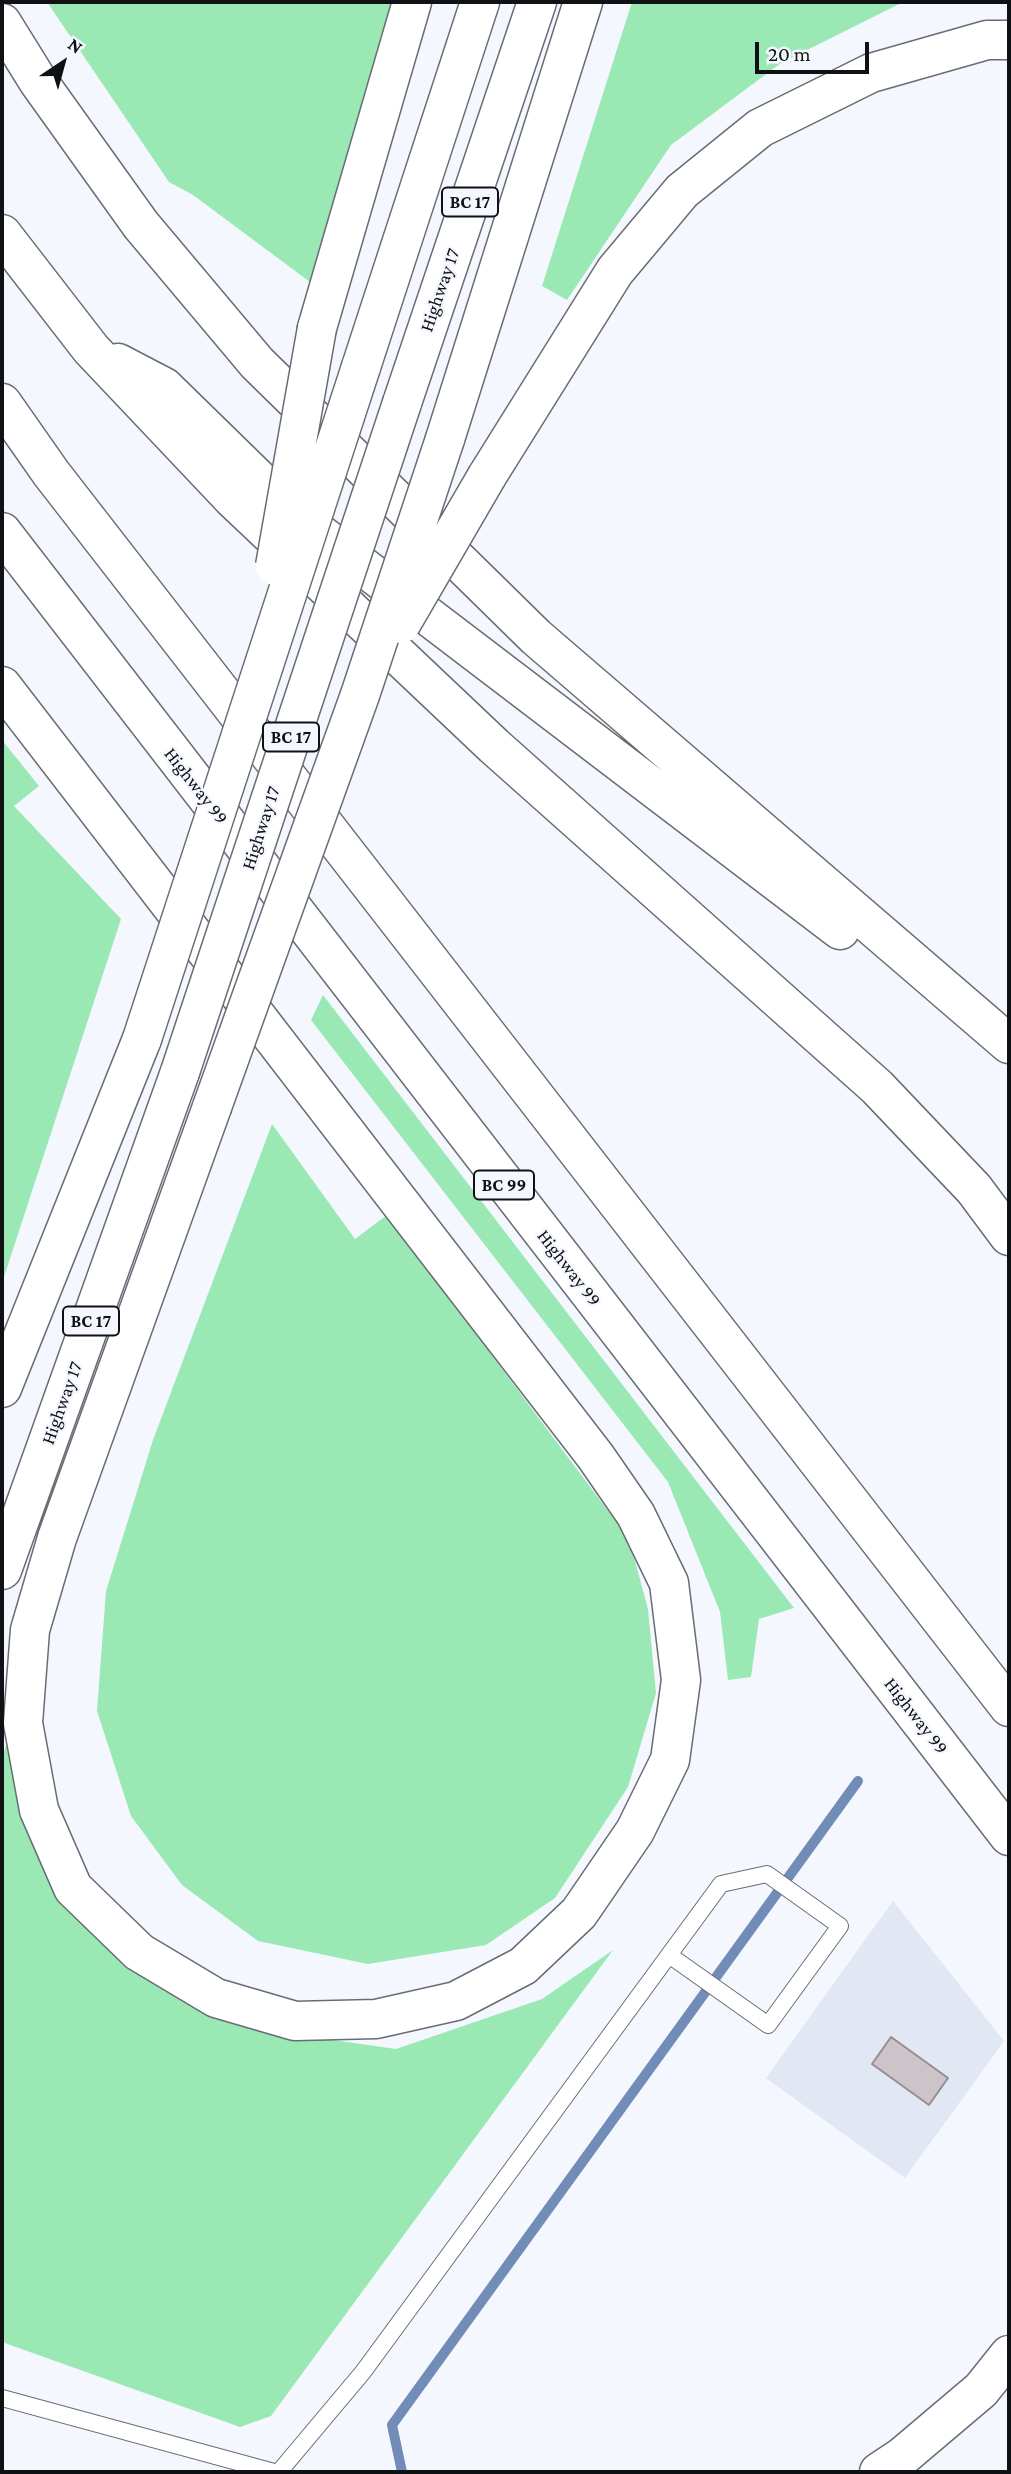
<!DOCTYPE html>
<html>
<head>
<meta charset="utf-8">
<style>
	body { margin:0 }
	#map { position:relative; width:1011px; height:2474px; overflow:hidden; background:#f4f7fe; font-family:"Crimson Pro",serif }
	canvas { display:block }
	.frame { position:absolute; inset:0; border:4px solid #101114; pointer-events:none }
	.north { position:absolute; left:28px; top:28px; width:70px; height:70px; -webkit-text-stroke:5px #f4f7fe; paint-order:stroke; rotate:36deg; font-size:19px; font-weight:700; line-height:28px; text-align:center; color:#101114 }
	.north::after { content:''; display:block; margin:auto; width:24px; height:32px; background:#101114; clip-path:polygon(50% 0,100% 100%,50% 72%,0 100%) }
	.scale { position:absolute; left:755px; top:42px; width:114px; height:32px; box-sizing:border-box; border:4px solid #101114; border-top:0; padding-left:9px; font-size:21px; line-height:24px; white-space:nowrap; color:#101114; -webkit-text-stroke:5px #f4f7fe; paint-order:stroke }
</style>
</head>
<body>
<div id="map">
<canvas width="1011" height="2474"></canvas>
<div class="frame"></div>
<div class="north">N</div>
<div class="scale">20 m</div>
</div>
<script>
const ctx = document.querySelector('canvas').getContext('2d');
ctx.lineJoin = 'round';
function fill(path, color) { ctx.fillStyle = color; ctx.fill(path, 'evenodd'); }
const poly = rows => new Path2D(rows.map(r => 'M' + r).join(''));
function strokePath(path, color, width, dash) { ctx.strokeStyle = color; ctx.lineWidth = width; ctx.lineCap = dash ? 'butt' : 'round'; ctx.setLineDash(dash || []); ctx.stroke(path); }
function label(font, color, halo, rows, align = 'center') {
  ctx.font = font + ' "Crimson Pro",serif'; ctx.lineWidth = 5; ctx.setLineDash([]); ctx.textBaseline = 'middle'; ctx.strokeStyle = halo; ctx.fillStyle = color; for (const [text, x, y, turn = 0] of rows) {
    ctx.save(); ctx.translate(x, y); ctx.rotate((+turn || 0) * Math.PI / 180); ctx.textAlign = isNaN(turn) ? turn : align; if (halo) ctx.strokeText(text, 0, 0); ctx.fillText(text, 0, 0); ctx.restore();
  }
}
fill(poly([
	[893,1901,1004,2041,905,2178,766,2078]
]), '#e2e7f4');
fill(poly([
	[47,2,395,2,314,285,193,195,169,182],
	[632,2,903,2,781,63,671,145,567,300,542,286],
	[2,740,39,786,14,806,121,919,2,1283],
	[323,995,794,1608,759,1619,751,1677,728,1680,720,1612,668,1482,311,1020],
	[272,1124,355,1239,387,1215,629,1539,648,1609,656,1693,628,1787,555,1898,486,1945,368,1964,258,1941,182,1885,131,1816,97,1711,106,1591,153,1440],
	[11,1727,56,1892,291,2034,396,2049,542,1999,613,1950,271,2416,240,2427,2,2342,2,1759]
]), '#9ae9b4');
strokePath(poly([
	[402,2472,392,2425,858,1781]
]), '#718cb6', 10);
const building = poly([
	[891,2037,948,2078,929,2105,872,2064,891,2037]
]);
fill(building, '#cdc4c9');
strokePath(building, '#968d92', 2);
const service = poly([
	[2,2398,274,2472],
	[279,2472,363,2372,721,1884,767,1874,840,1926,768,2025,669,1955]
]);
const motorway = poly([
	[2,23,38,81,141,225,257,363,536,637,1009,1044],
	[2,234,91,349,232,498,494,746,877,1087,974,1189,1009,1236],
	[317,328,412,2],
	[118,363,164,387,294,514,840,930],
	[361,367,480,2],
	[2,403,51,473,1009,1707],
	[402,403,537,2],
	[445,439,583,2],
	[487,476,615,271,682,191,760,128,871,73,987,40,1009,40],
	[2,532,1009,1836],
	[2,686,596,1457,636,1515,669,1583,681,1680,670,1760,635,1831,579,1913,523,1966,456,2001,376,2019,295,2021,216,1998,139,1952,73,1888,39,1810,23,1723,30,1630,57,1538,212,1107],
	[2,1388,142,1039],
	[2,1570,180,1072],
	[879,2472,903,2456,981,2390,1009,2355]
]);
strokePath(service, '#696c74', 18);
strokePath(motorway, '#696c74', 41);
strokePath(service, '#fff', 16);
strokePath(motorway, '#fff', 38);
const motorwayBridge = poly([
	[275,566,317,328],
	[401,624,487,476],
	[142,1039,361,367],
	[180,1072,402,403],
	[212,1107,360,695,445,439]
]);
strokePath(motorwayBridge, '#696c74', 41, []);
strokePath(motorwayBridge, '#fff', 38);
for (const [x, y, w] of [
	[470,202,56],
	[291,737,56],
	[504,1185,60],
	[91,1321,56]
]) { const box = new Path2D(); box.roundRect(x - w / 2, y - 14.5, w, 29, 5); ctx.fillStyle = '#f4f7fe'; ctx.fill(box); strokePath(box, '#101114', 2); }
label('bold 18px', '#101114', null, [
	["BC 17",470,202],
	["BC 17",291,737],
	["BC 99",504,1185],
	["BC 17",91,1321]
]);
label('19px', '#101114', '#f4f7fe', [
	["Highway 17",440,290,-71],
	["Highway 99",196,786,52],
	["Highway 17",261,828,-72],
	["Highway 99",569,1268,52],
	["Highway 17",62,1403,-70],
	["Highway 99",916,1716,52]
]);
</script>
</body>
</html>
